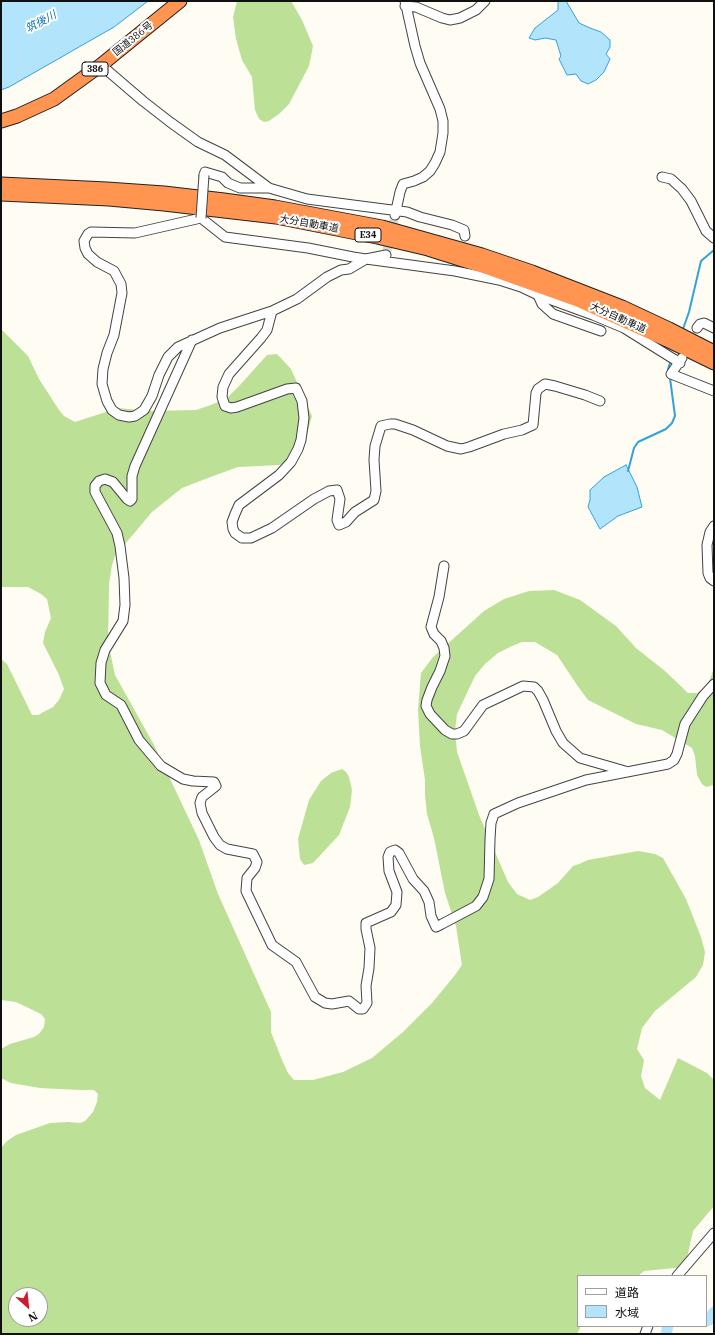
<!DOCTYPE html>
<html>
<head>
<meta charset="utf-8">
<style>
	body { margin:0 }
	#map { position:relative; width:715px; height:1335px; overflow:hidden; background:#fffcf3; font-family:"IBM Plex Serif","Noto Sans JP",serif }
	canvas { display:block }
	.frame { position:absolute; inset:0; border:2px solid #101010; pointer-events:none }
	.legend { position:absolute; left:577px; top:1275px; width:130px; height:52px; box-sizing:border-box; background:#fff; border:1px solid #9f9f9f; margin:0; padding:5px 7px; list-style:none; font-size:12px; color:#101010 }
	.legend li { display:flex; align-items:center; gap:8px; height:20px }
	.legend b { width:20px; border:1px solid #9f9f9f }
	.north { position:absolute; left:8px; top:1287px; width:40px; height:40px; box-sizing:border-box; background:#fff; border:1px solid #9f9f9f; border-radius:50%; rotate:153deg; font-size:11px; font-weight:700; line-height:16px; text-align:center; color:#101010 }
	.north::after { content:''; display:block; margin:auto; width:14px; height:18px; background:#ce1a2e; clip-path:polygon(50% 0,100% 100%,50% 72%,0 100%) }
</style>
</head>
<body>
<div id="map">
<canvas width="715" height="1335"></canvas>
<div class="frame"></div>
<ul class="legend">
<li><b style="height:5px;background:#fff"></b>道路</li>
<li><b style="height:11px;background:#b2e5fc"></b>水域</li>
</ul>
<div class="north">N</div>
</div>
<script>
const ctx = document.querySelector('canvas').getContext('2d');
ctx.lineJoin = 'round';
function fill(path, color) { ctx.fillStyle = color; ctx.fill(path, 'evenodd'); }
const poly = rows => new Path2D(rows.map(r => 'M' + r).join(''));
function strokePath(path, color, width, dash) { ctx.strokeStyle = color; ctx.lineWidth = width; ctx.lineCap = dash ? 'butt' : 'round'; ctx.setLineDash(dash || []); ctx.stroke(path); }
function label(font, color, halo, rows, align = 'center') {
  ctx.font = font + ' "IBM Plex Serif","Noto Sans JP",serif'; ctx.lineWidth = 4; ctx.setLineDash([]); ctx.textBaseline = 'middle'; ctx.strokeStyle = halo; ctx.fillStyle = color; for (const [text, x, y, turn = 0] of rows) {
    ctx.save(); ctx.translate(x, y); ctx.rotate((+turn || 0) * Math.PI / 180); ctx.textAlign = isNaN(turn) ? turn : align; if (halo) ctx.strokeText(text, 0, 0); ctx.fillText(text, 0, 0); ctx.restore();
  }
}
fill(poly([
	[237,1,291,1,302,20,313,46,309,66,289,104,279,114,269,121,264,122,259,119,255,110,252,77,242,60,236,39,233,17],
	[1,329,28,356,39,379,59,410,64,416,75,422,118,408,148,411,196,410,211,405,227,398,240,385,267,355,277,354,291,369,312,416,305,442,294,455,280,465,238,467,213,476,182,488,152,512,115,556,112,565,109,584,108,642,115,675,154,745,199,840,218,894,271,1012,271,1032,282,1060,288,1073,294,1080,313,1080,343,1072,372,1058,403,1032,432,1003,455,975,462,965,456,926,445,893,434,838,427,814,425,795,425,780,420,746,418,710,421,673,433,657,484,611,504,599,529,591,554,590,580,600,616,626,636,648,665,671,688,693,697,693,707,687,714,668,714,785,706,787,702,784,697,775,695,756,692,748,662,730,636,724,588,700,577,685,557,655,535,642,522,642,512,646,498,653,485,664,475,676,457,714,455,731,457,752,479,815,508,882,517,894,530,900,538,897,558,883,573,866,579,864,588,860,638,851,655,854,663,858,686,899,701,937,705,952,703,965,696,977,655,1011,642,1028,637,1049,644,1060,641,1076,645,1088,660,1100,678,1058,707,1073,714,1080,714,1206,693,1231,685,1267,644,1271,638,1276,578,1276,578,1326,581,1326,577,1334,1,1334,1,1148,7,1141,16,1135,50,1123,68,1122,80,1123,85,1121,93,1112,97,1102,98,1094,94,1090,80,1090,40,1088,11,1083,1,1078,1,1049,10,1044,34,1037,39,1034,44,1027,45,1019,41,1014,16,1002,1,1000,1,659,7,664,32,715,38,715,53,707,59,700,64,689,59,675,43,643,45,632,51,618,47,599,41,594,28,587,1,587],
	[16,1295,40,1295,40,1319,16,1319],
	[342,769,346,772,349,777,352,790,350,807,339,835,313,863,304,865,300,859,298,839,309,800,321,781,331,773]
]), '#bce095');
const water = poly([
	[1,1,148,1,114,27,9,87,1,90,1,1],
	[558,1,566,1,579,23,590,28,601,32,610,40,610,47,606,54,610,59,604,72,596,80,588,84,581,81,576,74,567,75,559,59,561,56,556,40,545,38,535,40,529,38,535,28,558,10,558,1],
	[626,465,637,487,642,507,618,516,600,529,588,507,590,500,590,490,604,477,626,465]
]);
fill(water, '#b2e5fc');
strokePath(water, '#32a2da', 1);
strokePath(poly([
	[714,115,714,123],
	[683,329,689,312,701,261,714,250],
	[669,371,668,369,671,360],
	[628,471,634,448,638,442,666,429,672,423,675,416,670,378]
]), '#32a2da', 2);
strokePath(poly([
	[706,1321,709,1320,714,1312],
	[666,1334,668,1326]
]), '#b2e5fc', 11);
strokePath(poly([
	[386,255,395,215]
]), '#dbd9d1', 9, [9, 4.5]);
const minor = poly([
	[405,6,416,7,442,18,450,20,460,18,476,10,485,1],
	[101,65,143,101,170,122,198,142,225,155,269,188,307,199,407,212,420,217,452,225,464,230,465,236],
	[204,175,205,172,222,177,228,183,240,188,269,188],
	[662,177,671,179,682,189,691,201,706,231,714,238],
	[395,215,400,192,403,184,414,181,423,177,430,171,435,163,440,152,443,133,443,121,440,109,420,63,415,46,405,1],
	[386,255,366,259,349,269,341,270,327,277,297,299,272,311,220,328,178,347,168,357,159,375,152,396,144,410,135,416,129,417,119,415,112,410,107,401,102,384,103,369,107,353,114,335,122,293,121,284,114,271,97,262,88,254,85,248,84,241,88,234,91,232,135,233,201,218,225,237,308,248,353,257,366,259,455,271,499,280,521,287,538,295,593,315,624,328,680,363],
	[538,295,542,304,553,314,601,331],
	[272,311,267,330,261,338,229,374,223,387,222,397,225,406,231,408,237,407,287,389,296,388,302,401,304,418,301,440,298,449,291,462,279,475,239,505,235,514,232,522,233,529,235,533,242,538,251,538,272,528,314,499,329,491,337,490,340,499,337,520,339,525,346,522,355,512,374,500,376,491,374,460,375,446,381,426,390,424,395,424,413,430,447,446,461,449,469,447,504,434,522,430,533,425,536,393,538,389,545,384,555,386,585,395,600,401],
	[697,328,700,324,704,323,714,328],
	[192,340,135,466,132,476,132,499,130,501,127,499,113,482,105,479,99,481,95,486,95,492,117,533,120,546,124,578,125,605,123,621,105,650,101,663,100,683,106,695,121,705,139,740,161,766,183,779,193,781,214,782,216,786,202,797,200,803,202,813,214,837,220,845,227,849,253,854,257,862,255,868,247,878,246,891,272,945,296,962,315,997,325,1003,332,1004,349,1001,359,1009,363,1009,367,1003,366,986,369,968,370,948,366,929,366,923,391,912,396,905,397,892,389,871,388,857,390,852,395,850,399,853,413,879,424,891,429,902,431,916,436,927,442,924,476,906,483,897,489,879,490,839,491,823,494,814,518,803,586,780,668,764,674,760,677,754,685,724,703,696,714,684],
	[682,358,671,374,714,391],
	[714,526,710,532,707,545,708,573,710,578,714,581],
	[444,566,439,597,431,627,434,634,441,641,444,648,445,656,440,671,432,687,427,700,426,706,430,714,445,730,452,734,457,734,464,731,483,705,523,686,534,687,538,691,543,700,556,731,563,743,580,758,625,771],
	[677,1276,714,1233],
	[645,1334,648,1326]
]);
const highway = poly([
	[1,121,17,116,54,99,101,65,180,1],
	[1,184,107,189,164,193,224,200,275,207,382,227,482,255,532,272,622,307,669,329,714,352],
	[1,194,109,199,164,204,276,217,377,237,428,249,482,266,580,301,667,340,714,363]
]);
strokePath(minor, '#434343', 11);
strokePath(highway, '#212121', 15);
strokePath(minor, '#fff', 9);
strokePath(highway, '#ff9551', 13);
const minorBridge = poly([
	[201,218,204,175]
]);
strokePath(minorBridge, '#434343', 11, []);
strokePath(minorBridge, '#fff', 9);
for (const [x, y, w] of [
	[95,69,26],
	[368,235,26]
]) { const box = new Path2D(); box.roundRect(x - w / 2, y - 7, w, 14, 3); ctx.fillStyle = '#fff'; ctx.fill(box); strokePath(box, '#101010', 1); }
label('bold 9px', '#101010', null, [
	["386",95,69],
	["E34",368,235]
]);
label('10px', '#101010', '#fff', [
	["国道386号",133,39,-39],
	["大分自動車道",309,224,10],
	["大分自動車道",618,318,24]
]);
label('italic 11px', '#0c72af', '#fff', [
	["筑後川",41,22,-28]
]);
</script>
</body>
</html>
